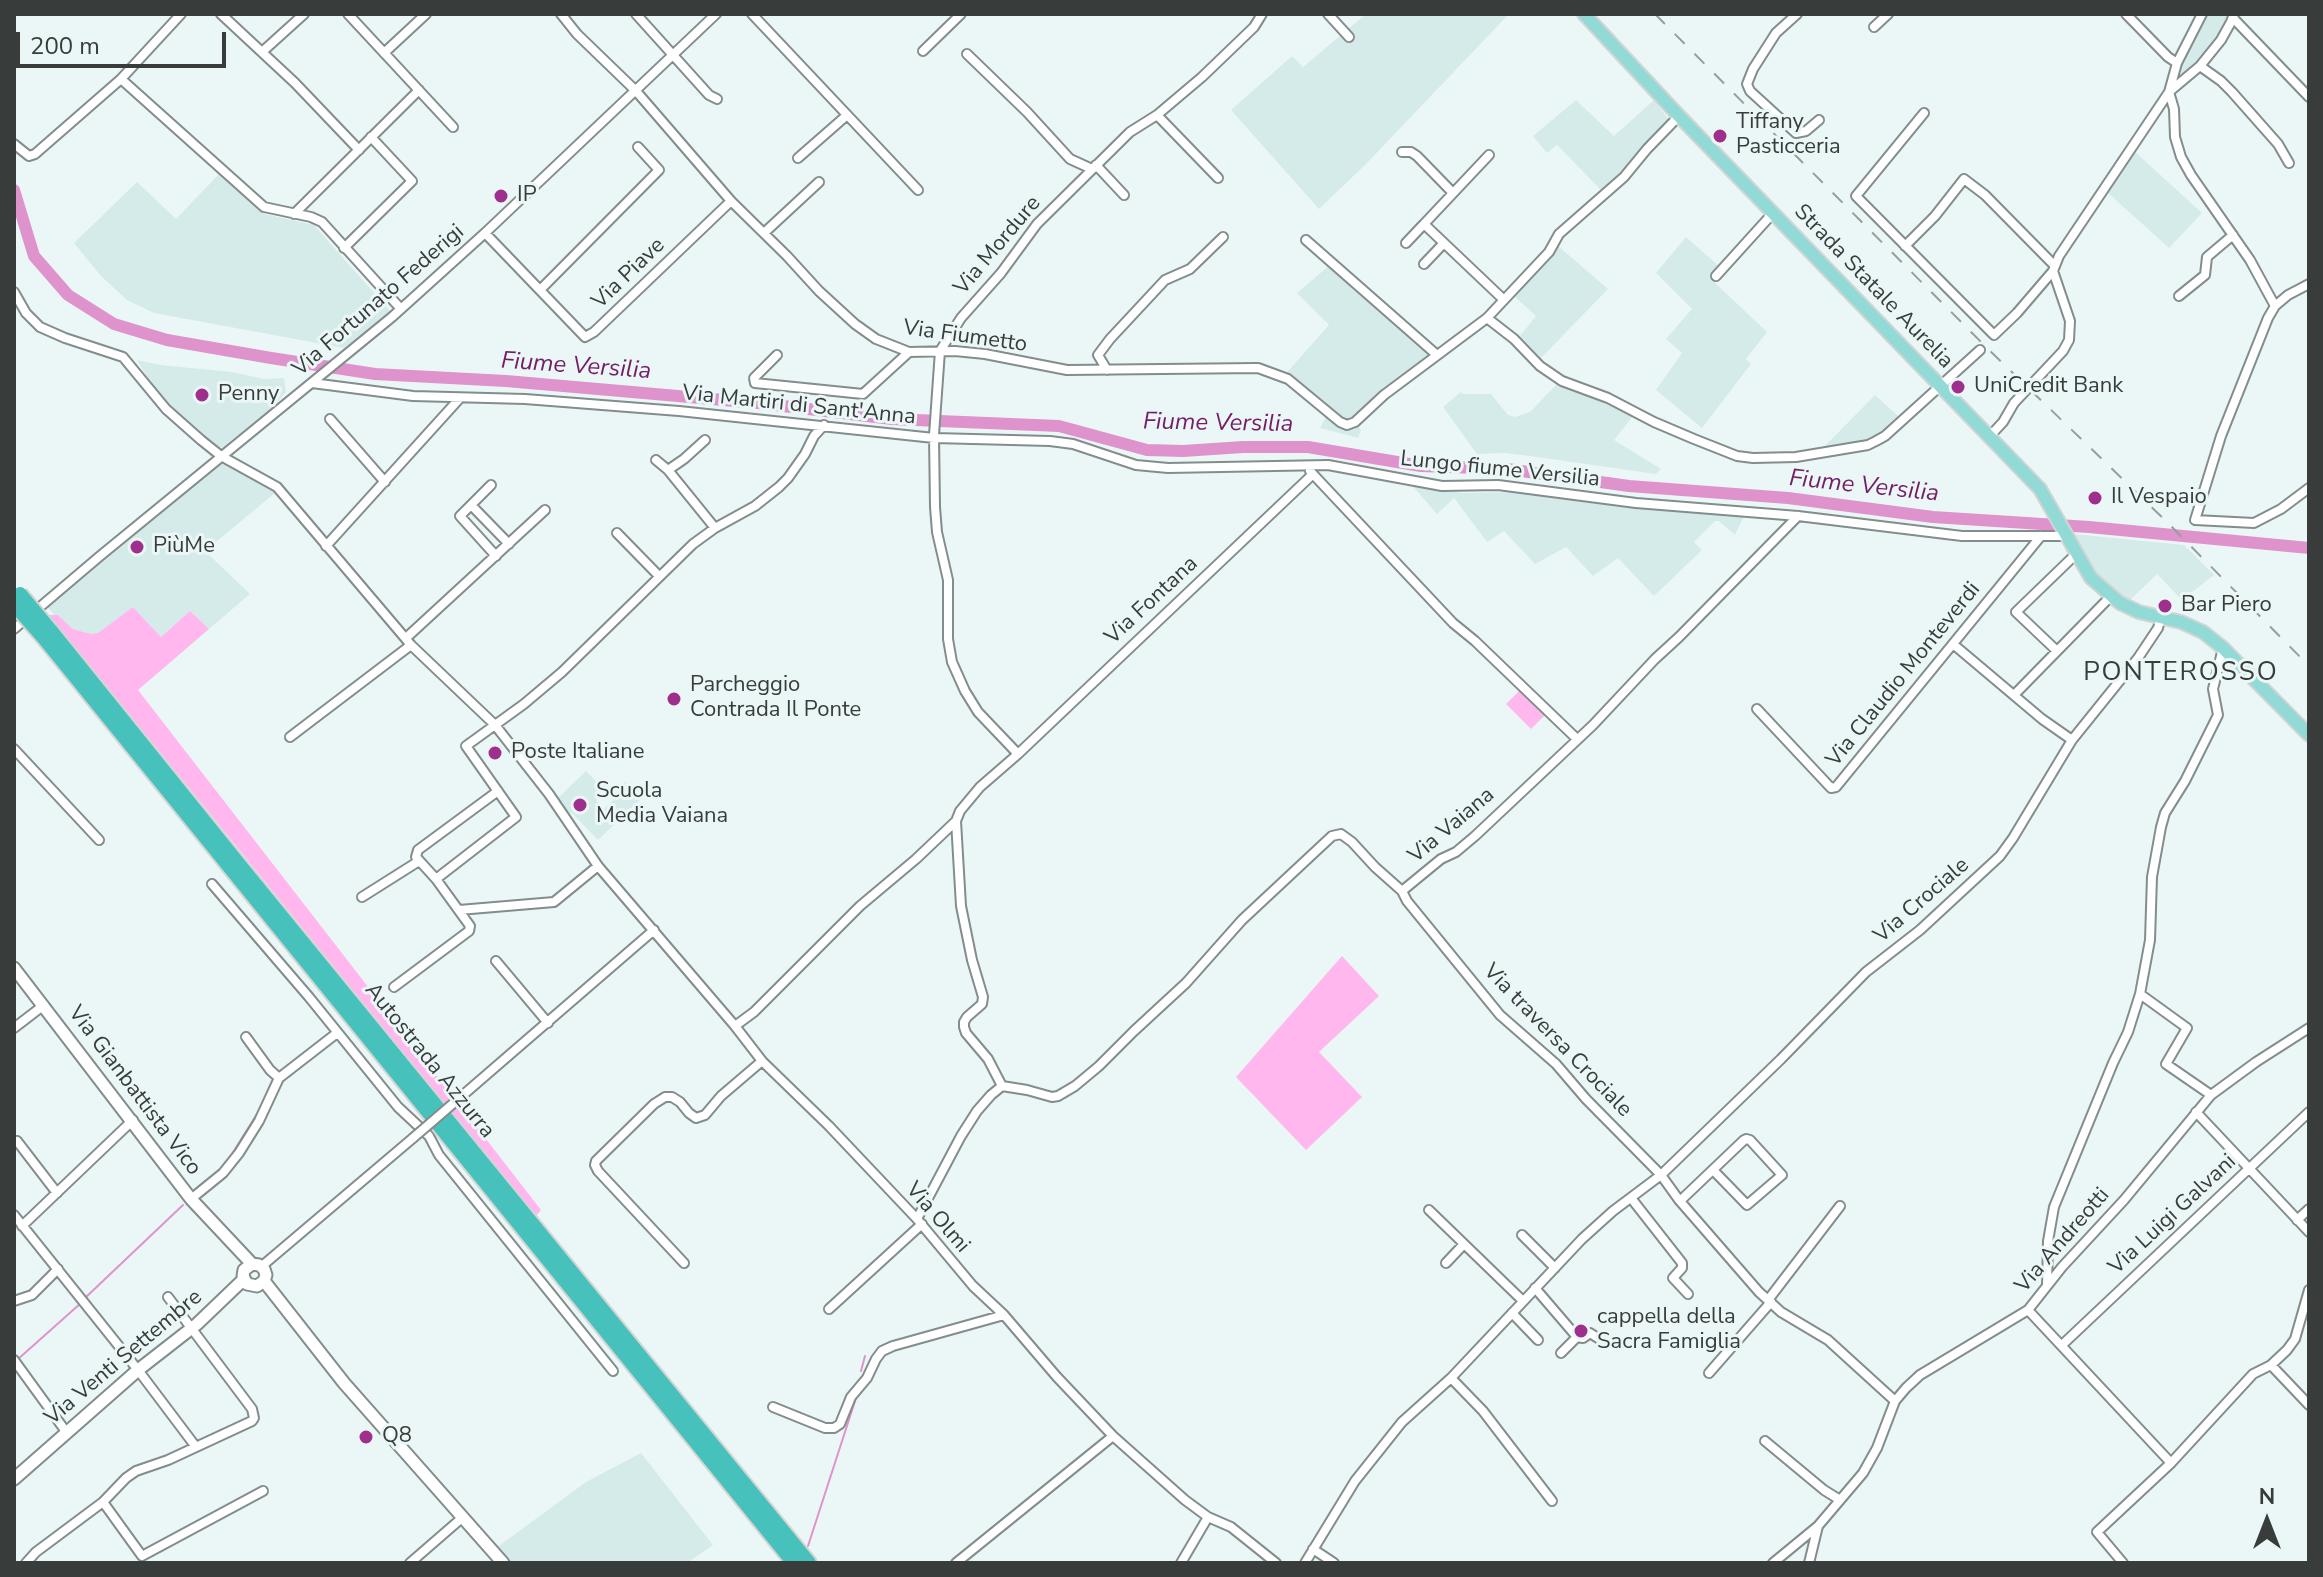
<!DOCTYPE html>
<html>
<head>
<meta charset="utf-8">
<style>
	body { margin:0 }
	#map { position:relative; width:2323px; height:1577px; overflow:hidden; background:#ebf7f6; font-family:"Nunito Sans",sans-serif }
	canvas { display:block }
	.frame { position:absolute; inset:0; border:16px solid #383d3c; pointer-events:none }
	.north { position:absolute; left:2227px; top:1481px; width:80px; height:80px; -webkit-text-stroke:6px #ebf7f6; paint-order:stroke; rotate:0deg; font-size:22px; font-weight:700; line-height:32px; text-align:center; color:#383d3c }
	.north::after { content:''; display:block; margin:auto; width:28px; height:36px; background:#383d3c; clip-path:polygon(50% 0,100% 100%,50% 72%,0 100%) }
	.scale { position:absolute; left:16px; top:32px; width:210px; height:36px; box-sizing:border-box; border:4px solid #383d3c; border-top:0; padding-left:10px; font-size:24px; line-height:28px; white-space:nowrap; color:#383d3c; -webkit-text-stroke:6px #ebf7f6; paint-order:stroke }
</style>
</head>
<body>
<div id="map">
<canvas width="2323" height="1577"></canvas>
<div class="frame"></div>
<div class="north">N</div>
<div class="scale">200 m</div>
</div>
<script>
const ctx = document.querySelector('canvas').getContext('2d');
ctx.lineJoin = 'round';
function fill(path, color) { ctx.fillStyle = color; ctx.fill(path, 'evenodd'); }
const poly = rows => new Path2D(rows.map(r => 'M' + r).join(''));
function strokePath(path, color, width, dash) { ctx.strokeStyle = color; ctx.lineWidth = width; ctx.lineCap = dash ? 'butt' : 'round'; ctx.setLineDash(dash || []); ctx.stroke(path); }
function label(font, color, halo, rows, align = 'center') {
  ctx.font = font + ' "Nunito Sans",sans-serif'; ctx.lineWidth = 6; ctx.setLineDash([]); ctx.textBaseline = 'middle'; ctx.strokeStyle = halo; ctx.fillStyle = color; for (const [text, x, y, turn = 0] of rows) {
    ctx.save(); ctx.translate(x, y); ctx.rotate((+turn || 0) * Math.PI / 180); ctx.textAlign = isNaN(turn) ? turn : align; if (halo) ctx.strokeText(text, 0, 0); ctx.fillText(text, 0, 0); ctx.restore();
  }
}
fill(poly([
	[1366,14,1509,14,1366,164,1319,209,1231,110,1292,56,1303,67],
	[2208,14,2231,14,2219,39,2194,67,2184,74,2181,73,2179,69],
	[1576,100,1614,136,1654,100,1669,120,1668,124,1603,192,1557,145,1547,153,1533,136],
	[2133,150,2202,213,2169,248,2107,192],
	[219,174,264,214,314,225,391,312,344,348,154,313,127,300,101,276,74,243,137,182,176,219],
	[1686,237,1721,268,1712,280,1767,332,1746,359,1751,364,1702,428,1656,390,1682,353,1666,339,1692,309,1656,273],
	[1557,245,1608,289,1541,358,1520,336,1536,316,1514,296],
	[1331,264,1435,355,1354,421,1361,430,1358,438,1320,428,1326,417,1281,379,1329,325,1297,293],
	[137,360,160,365,232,372,264,379,284,378,286,392,273,407,223,447,219,447,172,408,154,388],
	[1559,382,1569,388,1611,403,1633,416,1614,440,1661,469,1656,474,1537,457,1505,453,1477,454,1443,407,1461,392,1463,394,1491,394,1508,415,1515,417,1530,412],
	[1875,395,1900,418,1882,435,1866,443,1822,449],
	[223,461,263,482,275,493,205,551,250,594,209,629,190,611,161,637,133,607,98,634,91,634,73,629,58,615,54,615,45,604],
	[1411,484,1462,493,1518,492,1521,489,1745,514,1735,535,1719,521,1715,521,1694,542,1702,550,1654,596,1618,558,1593,576,1566,547,1535,564,1504,531,1487,542,1454,498,1437,514],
	[2073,534,2184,545,2214,575,2182,600,2157,574,2128,602,2096,577],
	[586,771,605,791,596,800,604,809,621,793,618,789,625,782,641,799,598,840,572,813,570,814,556,800],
	[641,1453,713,1545,687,1563,509,1563,496,1548,586,1482]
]), '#d5ebe9');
fill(poly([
	[133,607,161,637,190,611,209,629,138,690,541,1210,536,1216,49,615,58,615,73,629,91,634,98,633],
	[1520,690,1545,715,1531,729,1506,704],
	[1342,956,1379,996,1319,1052,1362,1097,1306,1150,1236,1077]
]), '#ffb7ee');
strokePath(poly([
	[264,1100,273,1079],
	[227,1162,262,1106],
	[85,1298,183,1205],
	[17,1360,81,1303],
	[861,1371,865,1356],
	[808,1546,856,1398]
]), '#de93cd', 2);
strokePath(poly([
	[14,190,34,256,68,295,114,324,167,340,271,358,375,374,506,381,758,403,892,419,1059,426,1147,450,1183,451,1243,447,1308,447,1421,466,1507,469,1629,486,1788,498,1933,517,2089,527,2309,548]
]), '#de93cd', 12);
const street = poly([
	[221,14,295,83,359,150],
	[348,14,453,127],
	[561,14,577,34,636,91,731,201,787,256,819,291,855,324,876,339,909,352,955,351,985,354,1067,370,1258,368,1288,379,1340,422,1347,425,1355,422,1384,395,1487,318,1549,252,1559,234,1624,177,1647,149,1679,116],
	[636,14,709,95,717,99],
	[752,14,918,190],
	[1328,14,1349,37],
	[1797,14,1776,33,1753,69,1747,84,1750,91,1796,133,1806,131,1819,120],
	[2126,14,2168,57,2177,63],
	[2234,14,2231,22,2221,40,2200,66,2169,92,2174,109,2175,137,2181,157,2191,175,2250,260,2275,306],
	[2233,18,2309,97],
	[1874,27,1888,14],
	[923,51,961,14],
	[262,52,304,14],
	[384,53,426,14],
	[967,54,1027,112,1070,159,1092,169],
	[2200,66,2221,81,2232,92,2278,144,2289,163],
	[121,79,264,207,311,217,322,222,401,309],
	[1924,113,1856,196,1994,335,2017,313,2053,271,2059,256,2169,92,2177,63,2202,14],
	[1157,115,1218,178],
	[14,144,29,156,35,154,121,79,181,14],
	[1402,152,1411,152,1417,156,1453,193],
	[798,158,846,116],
	[1096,165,1124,195],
	[294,214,419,90],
	[1424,224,1489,155],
	[485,233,585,337,594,332,731,201],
	[764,233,819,182],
	[1306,240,1437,355],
	[1406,243,1424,224,1504,300],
	[1905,246,1935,216,1964,179,1985,195,2054,265],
	[344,248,412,181,371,137],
	[1424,264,1444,243],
	[1716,276,1773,213],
	[2309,284,2288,295,2275,306,2268,318,2221,436,2195,520,2254,523,2281,509,2309,488],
	[541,289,659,170,638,147],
	[14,292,26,313,40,327,65,338,123,357,166,409,201,440,221,456,277,487,411,645,495,725,549,794,598,866,735,1026,762,1061,829,1126,917,1219,973,1286,1004,1315,1057,1377,1113,1436,1185,1500,1208,1517,1231,1527,1276,1563],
	[2179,296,2205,275,2207,257,2233,235],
	[1487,318,1514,339,1540,366,1562,381,1608,398,1654,422,1694,439,1737,456,1753,458,1796,457,1868,445,1876,441,1885,436,1980,350],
	[777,355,754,378,755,383,863,394,909,352],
	[1107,370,1098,355,1110,339,1165,280,1190,269,1223,237],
	[312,383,413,396,525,399,679,411,934,438,1050,441,1073,444,1136,465,1168,468,1328,465,1442,486,1498,485,1636,503,1798,516,1962,536,2067,536],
	[330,419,385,482],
	[1989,437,2003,422,2014,403,2063,351,2069,340,2070,321,2053,271],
	[656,460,668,470,715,528],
	[668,470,684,459,705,440],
	[1310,471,1453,623,1475,641,1577,739],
	[491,485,460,516,496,556],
	[472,506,509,544],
	[617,533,659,576],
	[326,546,460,398],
	[14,629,100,556,392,317,485,233,716,14],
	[406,638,545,510],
	[1953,644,2042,719,2072,740],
	[2057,651,2016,612,2076,554],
	[2014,695,2111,596],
	[1757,709,1831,788,1836,787,2041,536],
	[290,737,411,645],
	[14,749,99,840],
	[1018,754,1312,475],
	[498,791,418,850,416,857,436,879,516,817,466,746,524,704,562,672,693,544,715,528,755,506,779,487,788,478,805,454,814,436,824,425],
	[212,884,309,997,398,1107,429,1136,439,1155,613,1371],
	[1402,891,1407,901,1500,1015,1556,1064,1586,1099,1661,1175,1781,1059,1866,972,1920,930,2000,856,2013,838,2072,740,2138,658,2158,628,2161,617],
	[362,897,419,861],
	[459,910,554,902,598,866],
	[496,961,548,1023],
	[394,987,469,931,470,926,436,879],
	[2140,994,2187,1028,2166,1064,2211,1095],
	[735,1026,754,1012,860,906,916,859,956,821],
	[14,1028,44,1005],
	[246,1037,270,1070,279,1078],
	[1002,1086,1027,1090,1052,1097,1058,1096,1075,1086,1099,1066,1134,1031,1186,983,1242,920,1332,836,1341,834,1352,842,1375,867,1402,891,1441,859,1456,852,1475,836,1593,725,1655,659,1679,637,1798,516],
	[463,1095,654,930],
	[2196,1112,2309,1232],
	[17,1141,57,1193],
	[1631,1198,1682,1263,1682,1268,1673,1278,1688,1294],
	[191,1199,223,1173,239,1153,259,1121,279,1078,337,1033],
	[1680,1201,1744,1140,1746,1139,1750,1140,1782,1175,1747,1205,1713,1170],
	[1429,1210,1523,1301],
	[14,1215,138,1370,196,1447],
	[917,1219,961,1136,977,1111,991,1095,1002,1086,988,1059,966,1033,964,1027,964,1022,967,1017,982,1004,983,997,972,960,961,906,956,821,960,811,980,787,1018,754,978,712,965,691,952,662,948,639,948,580,937,532,935,507,934,435,940,351,961,318,1001,273,1037,224,1130,132,1157,115,1202,77,1254,27,1262,14],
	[2297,1220,2309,1209],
	[22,1226,133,1120],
	[1522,1235,1555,1268],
	[684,1263,598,1171,595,1165,596,1161,654,1104,665,1097,672,1097,680,1102,689,1113,696,1118,705,1115,721,1096,762,1061],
	[1446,1263,1464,1244],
	[262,1266,413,1138],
	[2047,1285,2048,1241,2054,1207,2113,1063,2128,1032,2140,994,2150,940,2152,877,2161,827,2165,813,2185,781,2218,715,2213,689,2223,648],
	[1535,1288,1577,1337,1561,1353],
	[1768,1300,1840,1206],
	[14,1301,32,1295,58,1269],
	[829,1309,922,1224],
	[2028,1310,2171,1463,2097,1532,2123,1563],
	[1512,1313,1538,1340],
	[1577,1337,1583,1338,1590,1333,1604,1342],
	[2062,1345,2309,1112],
	[14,1360,67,1433],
	[2271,1365,2309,1405],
	[1709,1373,1771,1302],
	[1451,1378,1483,1411,1552,1501],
	[773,1407,825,1428,834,1428,840,1424,851,1397,867,1378,876,1359,882,1351,893,1346,1004,1315],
	[1765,1441,1824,1490,1840,1500],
	[2171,1463,2253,1374,2271,1365,2287,1350,2295,1339,2309,1290],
	[103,1502,142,1556,263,1491],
	[1313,1549,1334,1563],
	[26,1563,36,1552,103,1502,126,1478,136,1471,168,1460,252,1421,254,1418,252,1409,168,1297],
	[410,1563,463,1517],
	[956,1563,1113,1436],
	[1181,1563,1208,1517],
	[1305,1563,1355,1481,1402,1422,1451,1378,1582,1239,1613,1211,1661,1175,1679,1200,1759,1292,1781,1312,1828,1340,1895,1401],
	[1773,1563,1818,1526],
	[1809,1563,1818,1526,1863,1473,1877,1448,1895,1401,1906,1388,1920,1375,2028,1310,2062,1267,2124,1200,2211,1095,2256,1062,2309,1028]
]);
const secondary = poly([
	[14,968,191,1199,252,1264,259,1265,264,1269,266,1275,264,1281,257,1286,247,1284,243,1276,244,1270,252,1264],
	[264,1281,344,1383,503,1563],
	[14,1479,138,1370,197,1324,244,1279]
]);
const primary = poly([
	[1584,14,1679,116,2040,489,2091,578,2120,603,2139,612,2181,622,2203,632,2223,648,2309,735]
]);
const highway = poly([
	[51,631,237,862,809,1563],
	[44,638,794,1563]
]);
strokePath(street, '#828d8c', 12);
strokePath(secondary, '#828d8c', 15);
strokePath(primary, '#d3d4d4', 16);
strokePath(highway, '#d3d4d4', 18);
strokePath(street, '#fff', 8);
strokePath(secondary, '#fff', 11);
strokePath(primary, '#91dad6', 12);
strokePath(highway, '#47c1bb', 14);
strokePath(poly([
	[1655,14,1987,348,2167,522,2309,666]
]), '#959e9d', 2, [14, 14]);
const streetBridge = poly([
	[413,1138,463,1095]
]);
const highwayBridge = poly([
	[20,594,51,631],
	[14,604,44,638]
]);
strokePath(streetBridge, '#828d8c', 12, []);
strokePath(highwayBridge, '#d3d4d4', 18, []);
strokePath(streetBridge, '#fff', 8);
strokePath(highwayBridge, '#47c1bb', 14);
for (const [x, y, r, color] of [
	[1720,136,8,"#9f2f8d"],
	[501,196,8,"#9f2f8d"],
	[1958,387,8,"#9f2f8d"],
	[202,395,8,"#9f2f8d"],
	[2095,498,8,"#9f2f8d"],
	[137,547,8,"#9f2f8d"],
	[2165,606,8,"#9f2f8d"],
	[674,699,8,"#9f2f8d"],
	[495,753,8,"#9f2f8d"],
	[580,805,8,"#9f2f8d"],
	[1581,1331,8,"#9f2f8d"],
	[366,1437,8,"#9f2f8d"]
]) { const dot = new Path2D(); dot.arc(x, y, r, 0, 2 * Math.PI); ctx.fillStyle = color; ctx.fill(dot); strokePath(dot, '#ebf7f6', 3); }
label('22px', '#383d3c', '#ebf7f6', [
	["Tiffany",1736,123],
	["Pasticceria",1736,148],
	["IP",517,196],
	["UniCredit Bank",1974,387],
	["Penny",218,395],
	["Il Vespaio",2111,498],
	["PiùMe",153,547],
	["Bar Piero",2181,606],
	["Parcheggio",690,686],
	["Contrada Il Ponte",690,711],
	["Poste Italiane",511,753],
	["Scuola",596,792],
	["Media Vaiana",596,817],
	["cappella della",1597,1318],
	["Sacra Famiglia",1597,1343],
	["Q8",382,1437]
], 'left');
label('22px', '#383d3c', '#ebf7f6', [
	["Via Mordure",998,246,-50],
	["Via Piave",629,274,-44],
	["Strada Statale Aurelia",1873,287,46],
	["Via Fortunato Federigi",379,301,-41],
	["Via Fiumetto",965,337,8],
	["Via Martiri di Sant'Anna",799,406,6],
	["Lungo fiume Versilia",1500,470,6],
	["Via Fontana",1152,601,-43],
	["Via Claudio Monteverdi",1904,675,-51],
	["Via Vaiana",1452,826,-40],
	["Via Crociale",1922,901,-41],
	["Via traversa Crociale",1557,1041,46],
	["Autostrada Azzurra",429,1061,51],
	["Via Gianbattista Vico",134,1091,53],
	["Via Luigi Galvani",2173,1215,-43],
	["Via Olmi",937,1218,49],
	["Via Andreotti",2063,1241,-49],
	["Via Venti Settembre",124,1358,-40]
]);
label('italic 24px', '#751e67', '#ebf7f6', [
	["Fiume Versilia",576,367,4],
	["Fiume Versilia",1218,424,1],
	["Fiume Versilia",1864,487,6]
]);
ctx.letterSpacing = '2px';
label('26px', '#383d3c', '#ebf7f6', [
	["PONTEROSSO",2181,674]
]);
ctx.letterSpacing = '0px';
</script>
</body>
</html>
